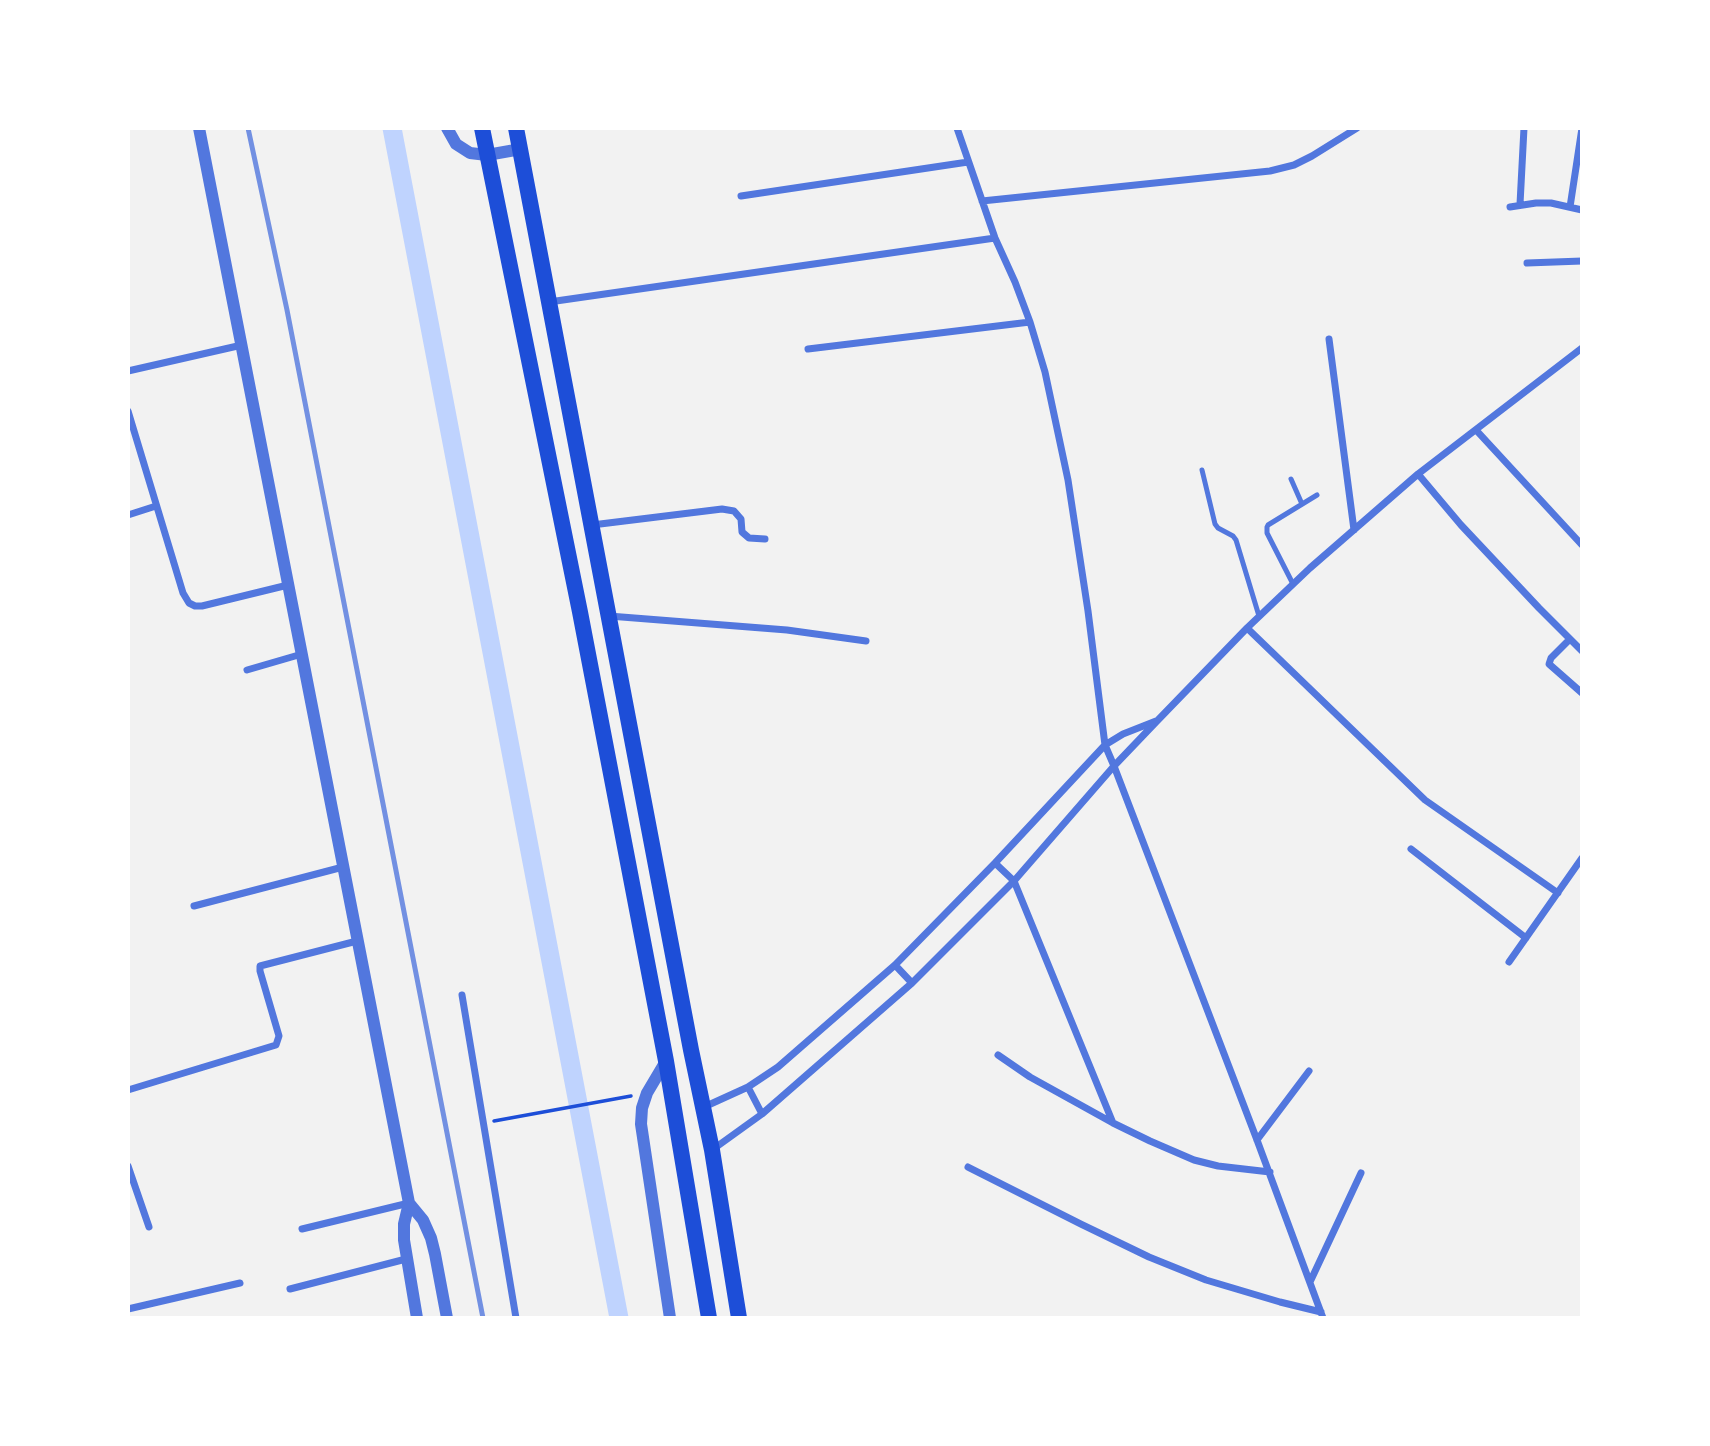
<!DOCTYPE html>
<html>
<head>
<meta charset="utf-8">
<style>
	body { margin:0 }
	#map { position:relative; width:1710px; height:1446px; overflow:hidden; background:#f2f2f2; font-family:"Varela Round",sans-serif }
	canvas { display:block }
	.frame { position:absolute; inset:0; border:130px solid #fff; pointer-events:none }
</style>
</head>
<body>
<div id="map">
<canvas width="1710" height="1446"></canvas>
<div class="frame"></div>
</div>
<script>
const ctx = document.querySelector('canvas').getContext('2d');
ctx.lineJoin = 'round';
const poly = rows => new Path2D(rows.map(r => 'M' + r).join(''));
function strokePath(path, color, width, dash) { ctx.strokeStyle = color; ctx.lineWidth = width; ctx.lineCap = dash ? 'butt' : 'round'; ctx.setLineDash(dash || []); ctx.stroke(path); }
strokePath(poly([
	[392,128,619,1318]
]), '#bfd3fe', 19);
strokePath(poly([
	[494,1121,631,1096]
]), '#1d4ed8', 3.5);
strokePath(poly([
	[1202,470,1215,524,1218,528,1233,536,1236,540,1259,616],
	[1291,479,1302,504],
	[1293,584,1267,533,1267,527,1268,525,1317,495]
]), '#5277de', 5);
strokePath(poly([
	[957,128,995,238,1015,282,1030,322,1045,372,1068,480,1088,611,1105,745,1114,766,1257,1140,1323,1318],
	[741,196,968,162],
	[982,201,1270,171,1294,165,1312,156,1357,128],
	[1520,204,1524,128],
	[1510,207,1536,203,1551,203,1582,210],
	[1570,207,1582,128],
	[1527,263,1582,261],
	[549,302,995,238],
	[1329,339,1354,530],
	[808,349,1030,322],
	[128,371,242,345],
	[128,411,183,593,189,603,195,606,202,606,288,585],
	[1476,430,1582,545],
	[1418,474,1461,525,1539,608,1582,651],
	[128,515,156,506],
	[592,525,722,509,734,511,741,519,742,532,749,538,765,539],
	[609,616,787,630,866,641],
	[1247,628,1425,800,1558,893],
	[1570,639,1551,658,1549,664,1582,693],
	[247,670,302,654],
	[1411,849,1526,938],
	[995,863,1014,881,1113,1123],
	[194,906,343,867],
	[1509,962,1582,858],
	[895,965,912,983],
	[462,995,516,1318],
	[998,1055,1030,1077,1113,1123,1150,1141,1194,1160,1218,1166,1270,1172],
	[748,1087,762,1114],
	[128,1090,276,1045,279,1036,260,971,260,966,357,941],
	[704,1107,748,1087,778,1067,895,965,995,863,1105,745,1123,734,1156,721],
	[1257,1140,1309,1071],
	[712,1150,762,1114,912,983,1014,881,1114,766,1157,721,1247,628,1310,568,1418,474,1582,348],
	[128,1166,149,1227],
	[968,1167,1081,1224,1149,1257,1206,1280,1280,1302,1321,1312],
	[302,1229,409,1203],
	[1310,1282,1361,1173],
	[290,1289,406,1259],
	[128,1309,240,1283]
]), '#5277de', 7);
strokePath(poly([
	[199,128,409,1203,404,1224,404,1240,417,1318],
	[447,128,456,144,470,153,487,155,521,149],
	[666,1061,647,1093,642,1108,641,1124,670,1318],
	[409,1203,423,1220,431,1238,435,1254,447,1318]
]), '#5277de', 12);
strokePath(poly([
	[482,128,580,612,666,1061,709,1318],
	[516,128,691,1050,712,1150,739,1318]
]), '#1d4ed8', 16);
strokePath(poly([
	[248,128,287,310,483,1318]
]), '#7290e2', 5);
</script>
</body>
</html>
